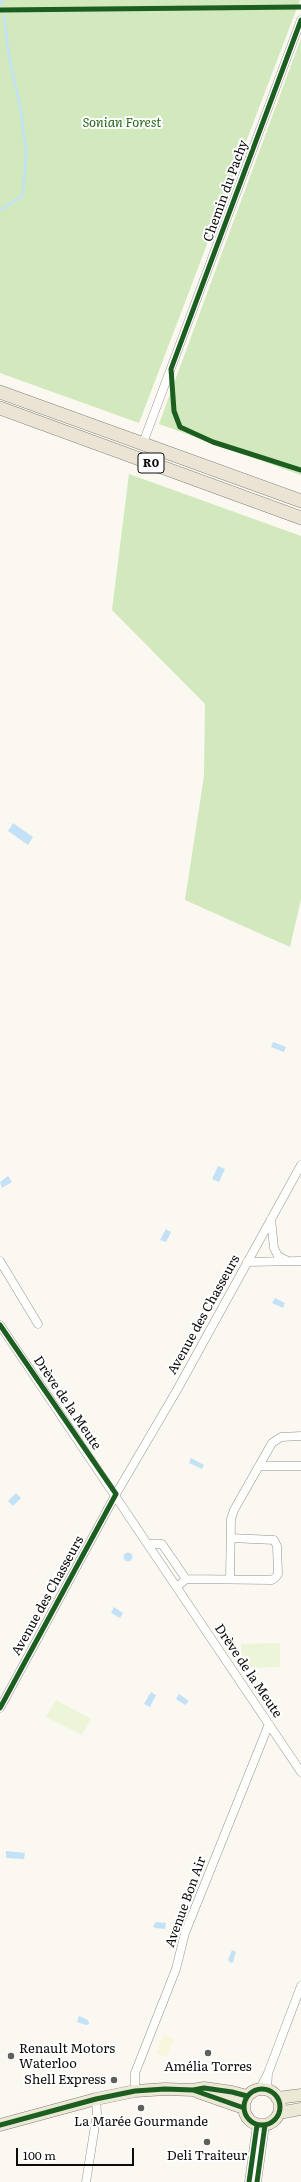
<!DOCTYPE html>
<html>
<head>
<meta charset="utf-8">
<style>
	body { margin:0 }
	#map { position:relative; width:301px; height:2182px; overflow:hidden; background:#faf8f0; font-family:Literata,serif }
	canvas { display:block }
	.scale { position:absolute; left:16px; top:2148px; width:118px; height:18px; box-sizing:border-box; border:2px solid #0c0c0c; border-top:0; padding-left:5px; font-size:12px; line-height:14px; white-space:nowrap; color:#0c0c0c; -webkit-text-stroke:3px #fff; paint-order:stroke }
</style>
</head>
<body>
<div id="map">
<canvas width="301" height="2182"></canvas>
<div class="scale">100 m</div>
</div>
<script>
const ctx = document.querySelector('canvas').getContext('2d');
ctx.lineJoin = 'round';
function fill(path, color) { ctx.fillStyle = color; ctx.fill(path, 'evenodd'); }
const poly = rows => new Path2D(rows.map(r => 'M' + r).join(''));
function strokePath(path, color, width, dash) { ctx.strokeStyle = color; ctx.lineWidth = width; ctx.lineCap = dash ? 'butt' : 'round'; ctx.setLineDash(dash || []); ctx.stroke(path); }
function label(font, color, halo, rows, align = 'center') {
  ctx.font = font + ' Literata,serif'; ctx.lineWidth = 4; ctx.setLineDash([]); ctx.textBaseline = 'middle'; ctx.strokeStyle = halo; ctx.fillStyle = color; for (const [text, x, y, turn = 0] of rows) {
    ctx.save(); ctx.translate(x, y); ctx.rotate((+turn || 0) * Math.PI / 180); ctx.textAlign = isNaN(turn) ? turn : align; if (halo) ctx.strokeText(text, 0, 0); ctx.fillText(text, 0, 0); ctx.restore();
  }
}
fill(poly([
	[164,2035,174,2039,167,2057,156,2053]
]), '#f8f6db');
fill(poly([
	[0,0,300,0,139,423,0,373],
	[301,38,301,475,159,424],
	[129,474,301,536,301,899,290,947,185,900,204,776,205,704,112,610]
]), '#d1e9bc');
fill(poly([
	[280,1643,280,1667,242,1668,241,1644],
	[56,1700,91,1719,82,1735,46,1717]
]), '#ecf5d8');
fill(poly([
	[13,823,33,837,28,845,8,831],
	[273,1042,286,1047,284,1052,271,1047],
	[218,1166,225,1169,219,1182,212,1179],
	[8,1176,12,1182,2,1188,0,1182],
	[166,1229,171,1232,166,1242,160,1240],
	[275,1298,285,1303,283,1308,272,1303],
	[191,1458,204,1465,202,1469,189,1463],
	[16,1493,21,1498,13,1506,8,1501],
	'123.5 1557a4.5 4.5 0 1 1 9 0a4.5 4.5 0 1 1-9 0Z',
	[114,1607,123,1613,120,1618,111,1613],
	[151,1692,156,1695,150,1707,144,1704],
	[179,1694,189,1701,185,1705,176,1699],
	[6,1851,25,1853,24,1859,6,1858],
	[156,1922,166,1923,165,1929,155,1928,153,1926],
	[232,1950,236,1952,233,1962,231,1963,228,1960],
	[79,2016,88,2020,89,2024,86,2025,77,2022]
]), '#c3e2f7');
strokePath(poly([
	[1,0,2,4],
	[0,210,23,196,26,150,20,105,10,62,4,16]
]), '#c3e2f7', 2.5);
const minor = poly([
	[143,443,301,20],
	[271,1219,274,1248,278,1256,286,1260],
	[0,1261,38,1324],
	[247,1262,301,1261],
	[0,1325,301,1772],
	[259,1466,301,1466],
	[148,1544,162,1544,186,1579],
	[230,1579,231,1519,234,1510,272,1443,281,1437,301,1436],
	[178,1586,186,1579,272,1580,276,1577,278,1574,277,1546,274,1540,231,1538],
	[0,1708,116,1494,177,1390,301,1165],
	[260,2089,268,2073,301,1986],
	[267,2090,268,2073],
	[135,2091,135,2073,176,1969,185,1933,269,1724],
	[86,2182,97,2113,96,2099],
	[249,2182,257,2125],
	[257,2182,265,2125]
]);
const primary = poly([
	'244 2107a18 18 0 1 1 36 0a18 18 0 1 1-36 0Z',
	[198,2092,244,2108],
	[277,2098,301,2095],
	[279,2113,301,2109],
	[0,2125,96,2099,135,2091,165,2089,193,2090,204,2088,232,2092,247,2096]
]);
const trunk = poly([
	[0,392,301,501],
	[0,408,301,518]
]);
strokePath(minor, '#93928f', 9);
strokePath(primary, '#80807c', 13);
strokePath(trunk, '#80807c', 14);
strokePath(minor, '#fefefd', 8);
strokePath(primary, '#ece8d6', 12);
strokePath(trunk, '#ebe4d4', 13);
strokePath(poly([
	[0,10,301,7],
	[301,20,171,369,174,411,180,427,213,442,301,470],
	[0,1325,116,1494,0,1708],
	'244 2107a18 18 0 1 1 36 0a18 18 0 1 1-36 0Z',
	[193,2090,244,2108],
	[0,2125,96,2099,135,2091,165,2089,193,2090,204,2088,232,2092,247,2096],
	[249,2182,257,2125],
	[257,2182,265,2125]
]), '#1b5e20', 5);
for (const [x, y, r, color] of [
	[208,2053,4,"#5f5f5c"],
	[11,2056,4,"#5f5f5c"],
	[114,2080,4,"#5f5f5c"],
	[141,2108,4,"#5f5f5c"],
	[207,2142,4,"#5f5f5c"]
]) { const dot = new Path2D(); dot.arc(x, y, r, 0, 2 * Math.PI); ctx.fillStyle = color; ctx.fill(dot); strokePath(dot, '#fff', 1.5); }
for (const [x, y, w] of [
	[151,463,26]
]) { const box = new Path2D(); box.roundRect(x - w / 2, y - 10, w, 20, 3); ctx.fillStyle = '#fff'; ctx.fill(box); strokePath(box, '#0c0c0c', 1); }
label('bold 12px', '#0c0c0c', null, [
	["R0",151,463]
]);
label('italic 13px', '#266719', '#fff', [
	["Sonian Forest",122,123]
]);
label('13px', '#0c0c0c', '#fff', [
	["Chemin du Pachy",226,191,-70],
	["Avenue des Chasseurs",204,1315,-61],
	["Drève de la Meute",67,1403,56],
	["Avenue des Chasseurs",48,1596,-61],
	["Drève de la Meute",248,1671,56],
	["Avenue Bon Air",186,1902,-70]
]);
label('13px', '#0c0c0c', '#fff', [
	["Renault Motors",19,2049,"left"],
	["Waterloo",19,2064,"left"],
	["Amélia Torres",208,2067],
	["Shell Express",106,2080,"right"],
	["La Marée Gourmande",141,2122],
	["Deli Traiteur",207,2156]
]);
</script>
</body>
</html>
